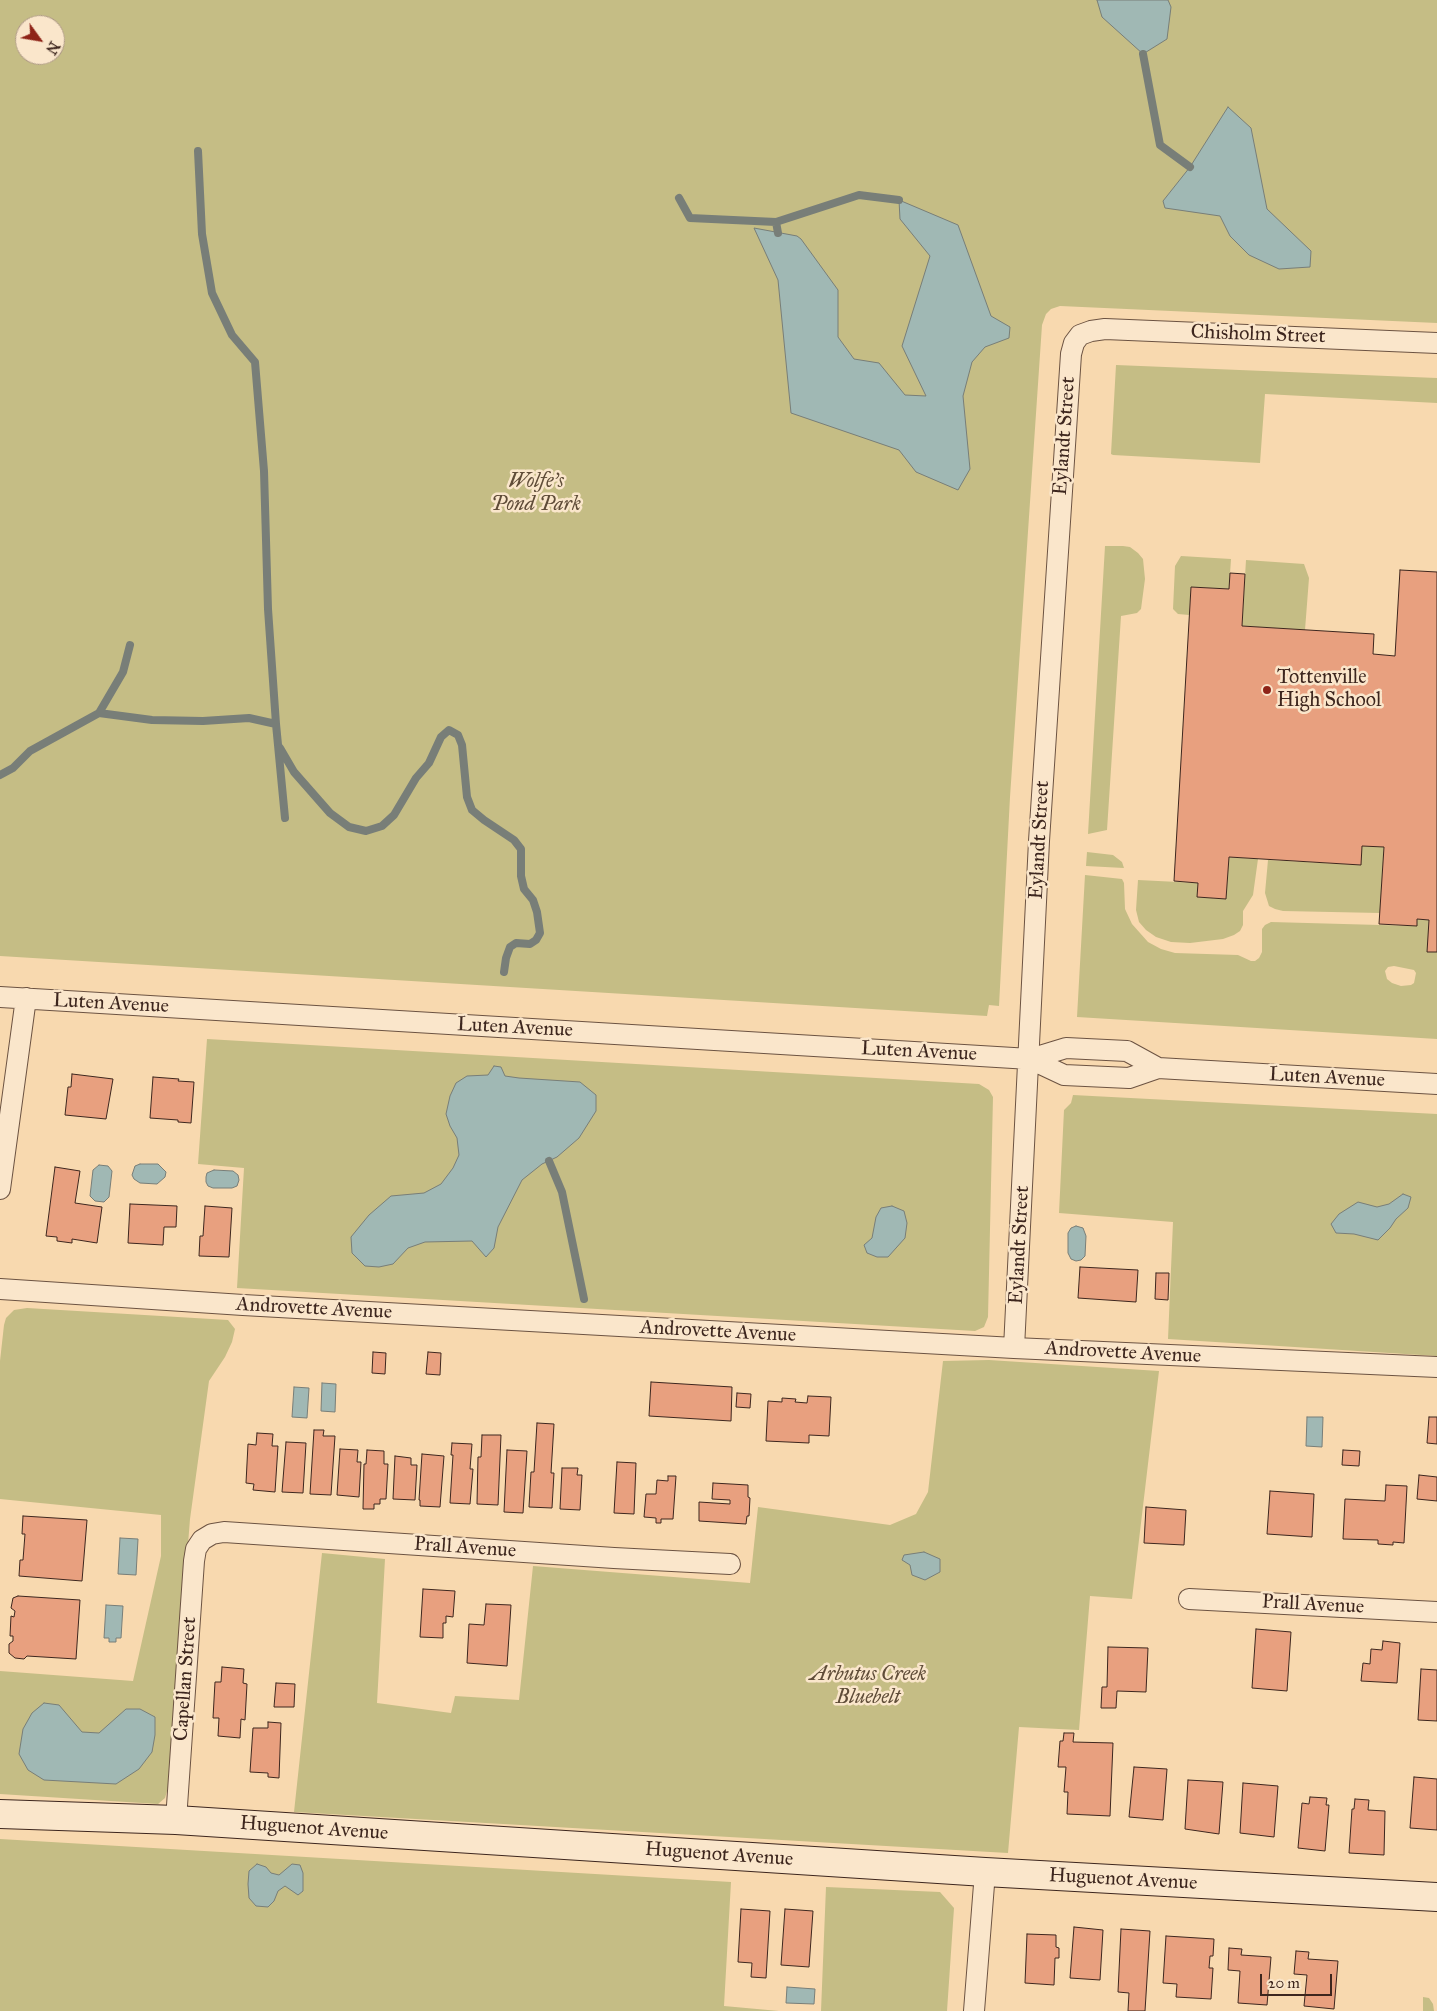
<!DOCTYPE html>
<html>
<head>
<meta charset="utf-8">
<style>
	body { margin:0 }
	#map { position:relative; width:1437px; height:2011px; overflow:hidden; background:#f8d9af; font-family:"IM FELL Great Primer",serif }
	canvas { display:block }
	.north { position:absolute; left:15px; top:15px; width:50px; height:50px; box-sizing:border-box; background:#fae6cb; border:1px solid #ae9986; border-radius:50%; rotate:122deg; font-size:14px; font-weight:700; line-height:20px; text-align:center; color:#3d261e }
	.north::after { content:''; display:block; margin:auto; width:18px; height:22px; background:#8f2418; clip-path:polygon(50% 0,100% 100%,50% 72%,0 100%) }
	.scale { position:absolute; left:1260px; top:1974px; width:72px; height:22px; box-sizing:border-box; border:2px solid #3d261e; border-top:0; padding-left:6px; font-size:15px; line-height:18px; white-space:nowrap; color:#3d261e; -webkit-text-stroke:4px #fae6cb; paint-order:stroke }
</style>
</head>
<body>
<div id="map">
<canvas width="1437" height="2011"></canvas>
<div class="north">N</div>
<div class="scale">20 m</div>
</div>
<script>
const ctx = document.querySelector('canvas').getContext('2d');
ctx.lineJoin = 'round';
function fill(path, color) { ctx.fillStyle = color; ctx.fill(path, 'evenodd'); }
const poly = rows => new Path2D(rows.map(r => 'M' + r).join(''));
function strokePath(path, color, width, dash) { ctx.strokeStyle = color; ctx.lineWidth = width; ctx.lineCap = dash ? 'butt' : 'round'; ctx.setLineDash(dash || []); ctx.stroke(path); }
function label(font, color, halo, rows, align = 'center') {
  ctx.font = font + ' "IM FELL Great Primer",serif'; ctx.lineWidth = 5; ctx.setLineDash([]); ctx.textBaseline = 'middle'; ctx.strokeStyle = halo; ctx.fillStyle = color; for (const [text, x, y, turn = 0] of rows) {
    ctx.save(); ctx.translate(x, y); ctx.rotate((+turn || 0) * Math.PI / 180); ctx.textAlign = isNaN(turn) ? turn : align; if (halo) ctx.strokeText(text, 0, 0); ctx.fillText(text, 0, 0); ctx.restore();
  }
}
fill(poly([
	[0,0,1437,0,1437,323,1060,306,1051,309,1046,314,1042,325,1010,797,999,1006,989,1005,987,1016,0,956],
	[25,25,55,25,55,55,25,55],
	[1116,365,1437,378,1437,403,1265,394,1260,463,1113,455,1111,454],
	[1105,546,1123,546,1130,547,1138,553,1143,559,1145,579,1141,609,1137,613,1121,616,1107,830,1088,834],
	[1181,556,1231,559,1229,589,1191,587,1189,615,1178,614,1173,609,1175,566],
	[1246,560,1304,564,1309,578,1305,630,1242,626],
	[1362,846,1384,847,1380,913,1283,911,1275,909,1269,906,1265,893,1268,860,1361,865],
	[1087,852,1113,855,1122,862,1124,868,1086,866],
	[1229,857,1258,859,1253,895,1243,911,1243,925,1240,931,1234,935,1223,939,1190,943,1171,942,1156,937,1146,930,1139,922,1136,910,1138,880,1198,883,1197,897,1226,899],
	[1085,875,1122,879,1124,883,1125,909,1132,924,1148,942,1161,949,1175,953,1238,955,1251,961,1255,961,1259,958,1262,952,1262,929,1265,925,1271,922,1416,926,1417,919,1429,920,1428,952,1437,952,1437,1039,1077,1017],
	[1394,966,1414,970,1416,973,1414,983,1411,985,1401,986,1392,983,1387,979,1385,971,1388,967],
	[207,1039,979,1084,989,1090,993,1097,988,1317,984,1327,975,1331,237,1288,244,1168,198,1164],
	[1073,1095,1437,1114,1437,1356,1168,1339,1173,1222,1059,1213,1064,1110,1071,1103],
	[27,1308,228,1320,235,1329,232,1342,225,1357,209,1381,190,1519,169,1784,165,1798,158,1804,0,1794,0,1671,133,1681,161,1556,161,1515,0,1499,0,1361,4,1325,6,1318,14,1310],
	[989,1360,1159,1371,1132,1599,1090,1596,1079,1730,1019,1727,1008,1853,294,1812,322,1553,385,1559,377,1703,451,1713,455,1696,519,1700,533,1566,750,1583,758,1507,890,1525,916,1514,928,1492,943,1361],
	[0,1839,731,1882,724,2006,779,2011,0,2011],
	[826,1887,940,1892,954,1908,947,2011,821,2011],
	[1423,1997,1429,1998,1433,2004,1434,2011,1423,2011]
]), '#c5bd85');
const water = poly([
	[1097,0,1168,0,1171,7,1167,39,1143,54,1102,17,1097,0],
	[1228,107,1251,128,1267,209,1311,251,1310,267,1279,269,1249,255,1230,236,1220,216,1165,208,1163,201,1190,167,1228,107],
	[899,200,958,225,991,316,1010,327,1009,338,985,347,972,362,963,396,970,469,958,490,916,472,899,450,791,413,778,280,754,228,797,236,801,239,838,290,838,337,854,359,879,363,905,395,926,396,902,346,930,256,900,219,899,200],
	[494,1066,501,1067,505,1076,519,1078,580,1082,596,1095,596,1111,579,1138,557,1157,542,1164,522,1180,498,1227,494,1248,486,1257,472,1241,425,1242,408,1248,393,1264,379,1267,365,1266,352,1253,351,1237,369,1215,391,1196,424,1193,441,1184,453,1168,459,1155,457,1138,450,1126,446,1114,450,1096,456,1083,467,1076,488,1075,494,1066],
	[140,1164,158,1164,166,1172,165,1177,157,1184,140,1183,134,1179,132,1175,135,1166,140,1164],
	[99,1165,108,1166,112,1171,109,1197,104,1202,95,1201,90,1196,93,1170,99,1165],
	[214,1170,233,1171,238,1175,239,1180,237,1186,232,1188,213,1188,208,1186,206,1182,206,1177,207,1173,214,1170],
	[1403,1194,1411,1197,1408,1208,1396,1219,1390,1228,1378,1240,1354,1234,1336,1233,1331,1224,1339,1214,1358,1202,1377,1207,1389,1204,1403,1194],
	[892,1206,904,1211,907,1223,905,1238,888,1257,877,1257,867,1253,864,1245,872,1238,876,1217,881,1208,892,1206],
	[1076,1226,1083,1228,1086,1236,1085,1256,1081,1260,1076,1261,1071,1259,1068,1253,1068,1233,1071,1228,1076,1226],
	[322,1383,336,1384,335,1412,321,1411,322,1383],
	[294,1387,309,1388,307,1418,292,1417,294,1387],
	[1307,1417,1323,1417,1322,1447,1306,1446,1307,1417],
	[120,1538,138,1539,136,1575,118,1574,120,1538],
	[924,1552,940,1559,940,1572,925,1580,912,1575,910,1565,902,1560,904,1555,924,1552],
	[106,1605,123,1606,121,1638,116,1638,116,1642,109,1642,109,1638,104,1638,106,1605],
	[44,1703,59,1705,82,1732,99,1733,126,1709,140,1709,155,1717,155,1735,152,1752,139,1769,116,1784,44,1780,28,1770,19,1754,23,1729,32,1713,44,1703],
	[257,1864,266,1867,271,1873,279,1875,292,1864,300,1865,303,1873,303,1891,298,1895,285,1886,278,1891,274,1901,268,1907,256,1906,249,1898,248,1884,249,1871,257,1864],
	[787,1987,815,1989,814,2004,786,2003,787,1987]
]);
fill(water, '#a0b8b4');
strokePath(water, '#787e78', 1);
strokePath(poly([
	[1143,54,1160,145,1190,167],
	[198,151,202,234,212,293,232,335,255,362,264,471,268,609,276,724,285,818],
	[679,198,690,218,776,222],
	[778,233,776,222,859,195,899,200],
	[99,713,152,720,203,721,249,718,276,724],
	[280,748,294,772,330,813,349,827,366,831,382,826,394,815,416,778,429,763,441,737,449,730,458,735,462,745,467,797,472,810,484,820,514,840,521,849,521,876,524,889,533,900,537,912,540,933,536,940,530,944,516,943,510,947,506,958,504,972],
	[0,775,13,768,30,751,99,713,123,672,130,645],
	[549,1161,562,1192,584,1299]
]), '#787e78', 8);
const building = poly([
	[1400,570,1437,572,1437,952,1427,952,1429,920,1417,919,1417,926,1379,924,1384,847,1362,846,1361,865,1229,857,1226,899,1197,897,1198,883,1174,881,1191,587,1229,589,1230,573,1245,574,1242,626,1374,634,1373,654,1395,656,1400,570],
	[72,1074,113,1079,106,1119,65,1115,68,1087,71,1087,72,1074],
	[153,1077,179,1079,178,1081,194,1082,191,1123,178,1122,178,1120,150,1118,153,1077],
	[55,1167,80,1171,75,1203,102,1207,97,1243,72,1239,72,1243,57,1241,57,1237,46,1236,55,1167],
	[130,1204,177,1206,176,1227,164,1227,163,1245,128,1243,130,1204],
	[205,1206,232,1208,229,1257,199,1256,200,1236,203,1236,205,1206],
	[1080,1267,1138,1270,1136,1302,1078,1298,1080,1267],
	[1156,1273,1169,1273,1168,1300,1155,1299,1156,1273],
	[373,1352,386,1353,385,1374,372,1373,373,1352],
	[428,1352,441,1353,440,1375,426,1374,428,1352],
	[651,1382,732,1387,731,1421,649,1416,651,1382],
	[737,1393,751,1394,750,1408,736,1407,737,1393],
	[808,1396,831,1397,829,1436,809,1435,809,1443,766,1441,768,1401,782,1402,782,1398,796,1399,795,1402,807,1403,808,1396],
	[1429,1417,1437,1417,1437,1444,1427,1443,1429,1417],
	[537,1423,554,1424,551,1473,554,1473,552,1508,529,1507,531,1472,534,1472,537,1423],
	[314,1430,324,1430,323,1436,335,1436,331,1495,310,1494,314,1430],
	[257,1433,273,1434,272,1446,278,1446,275,1492,253,1490,254,1484,246,1483,248,1444,256,1445,257,1433],
	[482,1435,501,1435,498,1505,477,1504,478,1457,481,1457,482,1435],
	[286,1442,306,1443,303,1493,282,1492,286,1442],
	[452,1443,472,1444,470,1469,473,1469,470,1504,450,1503,453,1455,451,1455,452,1443],
	[340,1449,358,1450,357,1462,361,1462,359,1497,337,1495,340,1449],
	[367,1450,384,1451,384,1464,388,1464,386,1499,380,1499,380,1504,374,1504,374,1509,363,1509,364,1464,366,1464,367,1450],
	[507,1450,527,1451,523,1513,504,1512,507,1450],
	[1343,1450,1360,1451,1359,1466,1342,1465,1343,1450],
	[422,1454,444,1456,440,1507,420,1506,420,1500,419,1500,422,1454],
	[395,1456,411,1458,411,1465,417,1465,415,1500,393,1499,395,1456],
	[617,1462,636,1463,634,1514,614,1513,617,1462],
	[562,1468,578,1468,577,1475,582,1475,580,1510,560,1509,562,1468],
	[1419,1475,1437,1477,1437,1501,1417,1499,1419,1475],
	[668,1476,676,1476,673,1519,661,1519,661,1523,656,1523,656,1518,644,1517,646,1494,656,1494,657,1480,668,1481,668,1476],
	[713,1483,748,1485,748,1497,750,1498,749,1516,747,1516,746,1524,699,1521,699,1502,730,1504,730,1500,712,1499,713,1483],
	[1386,1485,1407,1486,1404,1543,1393,1542,1393,1545,1378,1544,1378,1540,1343,1539,1345,1499,1385,1501,1386,1485],
	[1270,1491,1314,1494,1312,1537,1267,1534,1270,1491],
	[1146,1507,1186,1510,1184,1545,1144,1543,1146,1507],
	[23,1516,87,1520,82,1581,19,1576,20,1560,23,1560,25,1534,22,1534,23,1516],
	[423,1589,455,1591,453,1617,446,1616,446,1623,443,1623,443,1638,420,1637,423,1589],
	[18,1596,80,1600,76,1659,27,1656,24,1659,15,1658,9,1653,9,1644,13,1641,13,1636,10,1636,11,1616,14,1617,15,1611,11,1608,13,1598,18,1596],
	[486,1604,511,1605,507,1666,467,1663,469,1624,484,1625,486,1604],
	[1256,1629,1291,1632,1287,1691,1252,1688,1256,1629],
	[1383,1641,1400,1643,1397,1683,1361,1681,1363,1663,1370,1664,1371,1649,1382,1650,1383,1641],
	[1108,1647,1148,1648,1146,1692,1117,1691,1116,1708,1101,1708,1102,1687,1107,1687,1108,1647],
	[222,1667,244,1669,243,1683,247,1684,245,1720,241,1719,240,1738,218,1736,219,1718,213,1718,215,1682,221,1682,222,1667],
	[1421,1669,1437,1670,1437,1721,1418,1720,1421,1669],
	[276,1683,295,1684,294,1707,274,1707,276,1683],
	[268,1722,281,1723,279,1778,268,1777,268,1773,250,1772,253,1728,268,1728,268,1722],
	[1064,1733,1074,1733,1073,1742,1113,1743,1110,1816,1067,1814,1068,1792,1064,1792,1066,1767,1058,1767,1060,1741,1063,1741,1064,1733],
	[1134,1767,1167,1769,1163,1820,1129,1817,1134,1767],
	[1414,1777,1437,1779,1437,1830,1410,1828,1414,1777],
	[1188,1780,1223,1782,1219,1834,1185,1829,1188,1780],
	[1243,1783,1278,1786,1274,1837,1240,1833,1243,1783],
	[1310,1797,1327,1798,1326,1805,1329,1805,1325,1851,1298,1848,1302,1803,1309,1804,1310,1797],
	[1355,1799,1369,1800,1368,1810,1385,1811,1384,1855,1349,1853,1352,1809,1354,1809,1355,1799],
	[741,1909,770,1911,766,1978,751,1977,752,1963,738,1962,741,1909],
	[785,1909,813,1911,809,1967,781,1965,785,1909],
	[1074,1927,1103,1930,1100,1980,1070,1978,1074,1927],
	[1121,1929,1150,1931,1145,2011,1128,2011,1129,1993,1118,1992,1121,1929],
	[1027,1934,1056,1935,1056,1947,1059,1948,1059,1958,1055,1958,1054,1985,1025,1983,1027,1934],
	[1166,1936,1214,1939,1213,1956,1210,1956,1209,1968,1213,1968,1211,1999,1176,1997,1177,1984,1163,1983,1166,1936],
	[1229,1948,1242,1949,1241,1955,1271,1957,1267,2005,1238,2003,1240,1971,1228,1970,1229,1948],
	[1296,1951,1309,1952,1308,1959,1338,1961,1334,2009,1304,2006,1307,1975,1294,1974,1296,1951]
]);
fill(building, '#e8a07f');
strokePath(building, '#3d261e', 1);
const street = poly([
	[0,997,1030,1059,1066,1048,1127,1051,1158,1068],
	[1030,1059,1064,1075,1129,1078,1158,1068,1437,1084],
	[0,1189,26,998],
	[0,1289,243,1305,1014,1348,1437,1367],
	[1014,1348,1039,841,1071,354,1074,343,1080,335,1091,331,1105,329,1437,343],
	[1189,1599,1437,1612],
	[176,1820,194,1561,196,1549,202,1540,212,1534,224,1532,614,1558,730,1564],
	[974,2011,985,1872]
]);
const secondary = poly([
	[0,1814,176,1820,985,1872,1437,1897]
]);
strokePath(street, '#6c5342', 22);
strokePath(secondary, '#3d261e', 30);
strokePath(street, '#fae6cb', 20);
strokePath(secondary, '#fae6cb', 28);
for (const [x, y, r, color] of [
	[1267,690,5,"#8f2418"]
]) { const dot = new Path2D(); dot.arc(x, y, r, 0, 2 * Math.PI); ctx.fillStyle = color; ctx.fill(dot); strokePath(dot, '#fae6cb', 2); }
label('20px', '#3d261e', '#fae6cb', [
	["Chisholm Street",1258,335,2],
	["Eylandt Street",1065,436,-86],
	["Eylandt Street",1040,840,-87],
	["Luten Avenue",111,1004,3],
	["Luten Avenue",515,1028,3],
	["Luten Avenue",919,1052,3],
	["Luten Avenue",1327,1078,3],
	["Eylandt Street",1020,1245,-87],
	["Androvette Avenue",314,1309,3],
	["Androvette Avenue",718,1332,3],
	["Androvette Avenue",1123,1353,3],
	["Prall Avenue",465,1548,4],
	["Prall Avenue",1313,1605,3],
	["Capellan Street",186,1679,-86],
	["Huguenot Avenue",314,1829,4],
	["Huguenot Avenue",719,1855,4],
	["Huguenot Avenue",1123,1880,3]
]);
label('italic 20px', '#5f4c38', '#fae6cb', [
	["Wolfe's",536,482],
	["Pond Park",536,505],
	["Arbutus Creek",868,1675],
	["Bluebelt",868,1698]
]);
label('20px', '#3d261e', '#fae6cb', [
	["Tottenville",1277,678],
	["High School",1277,701]
], 'left');
</script>
</body>
</html>
